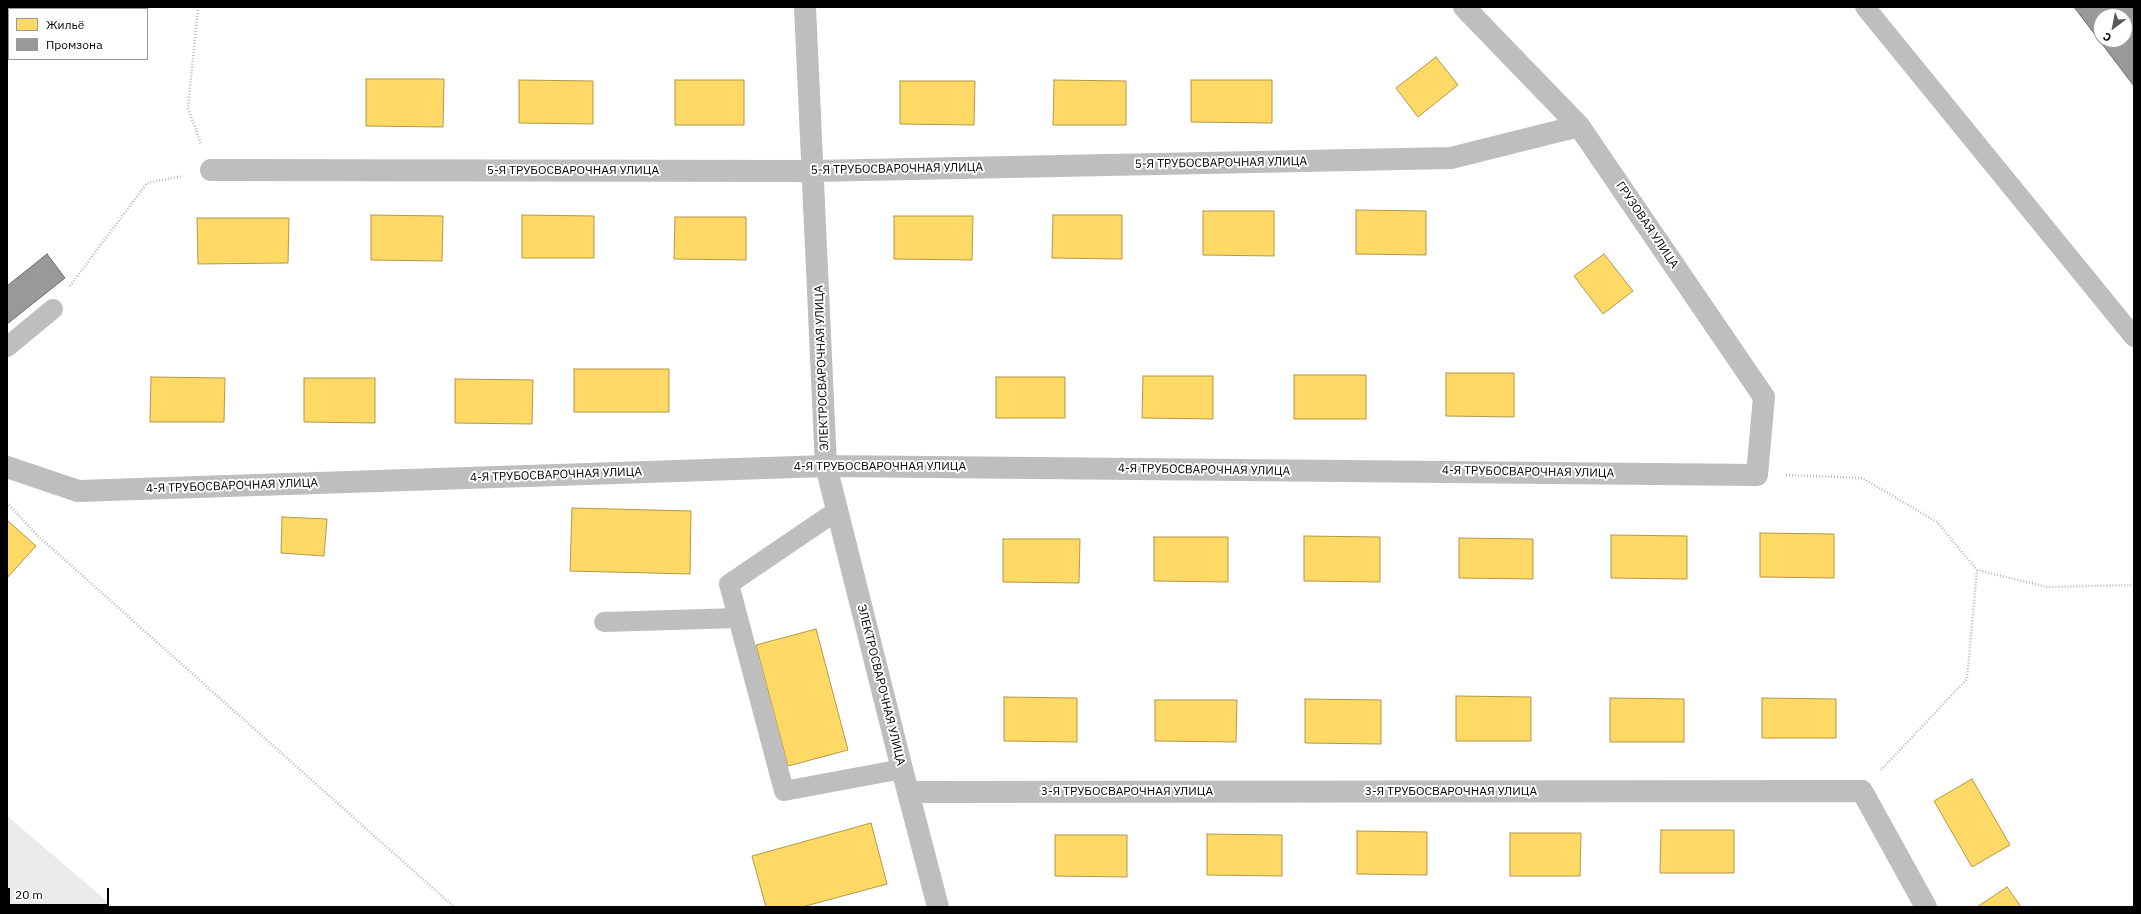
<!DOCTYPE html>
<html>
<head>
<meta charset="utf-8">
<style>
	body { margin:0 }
	#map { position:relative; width:2141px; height:914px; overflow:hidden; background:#fff; font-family:"IBM Plex Sans",sans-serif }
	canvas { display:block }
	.frame { position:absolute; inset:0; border:8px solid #000; pointer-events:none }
	.legend { position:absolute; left:8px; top:8px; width:140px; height:52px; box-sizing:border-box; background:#fff; border:1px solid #999; margin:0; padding:5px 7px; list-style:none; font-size:12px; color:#000 }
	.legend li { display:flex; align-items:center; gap:8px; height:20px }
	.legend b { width:20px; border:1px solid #999 }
	.north { position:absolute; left:2093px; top:8px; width:40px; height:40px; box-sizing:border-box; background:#fff; border:1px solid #999; border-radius:50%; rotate:212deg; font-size:11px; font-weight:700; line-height:16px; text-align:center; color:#000 }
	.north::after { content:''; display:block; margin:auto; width:14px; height:18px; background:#595959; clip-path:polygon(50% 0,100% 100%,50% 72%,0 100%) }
	.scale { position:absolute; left:8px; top:888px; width:101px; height:18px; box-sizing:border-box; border:2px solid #000; border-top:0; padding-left:5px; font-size:12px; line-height:14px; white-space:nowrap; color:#000; -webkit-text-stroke:3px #fff; paint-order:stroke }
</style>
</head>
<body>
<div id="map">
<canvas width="2141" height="914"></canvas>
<div class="frame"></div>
<ul class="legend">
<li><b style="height:11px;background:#ffd966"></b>Жильё</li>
<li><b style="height:11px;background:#999"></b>Промзона</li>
</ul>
<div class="north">С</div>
<div class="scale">20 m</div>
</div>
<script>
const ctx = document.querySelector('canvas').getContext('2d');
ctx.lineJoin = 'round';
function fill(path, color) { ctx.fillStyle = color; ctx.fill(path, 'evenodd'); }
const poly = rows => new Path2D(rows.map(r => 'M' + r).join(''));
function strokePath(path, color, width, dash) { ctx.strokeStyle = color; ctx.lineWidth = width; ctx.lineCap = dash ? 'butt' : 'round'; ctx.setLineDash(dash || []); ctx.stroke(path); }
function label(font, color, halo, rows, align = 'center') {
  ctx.font = font + ' "IBM Plex Sans",sans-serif'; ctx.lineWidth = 4; ctx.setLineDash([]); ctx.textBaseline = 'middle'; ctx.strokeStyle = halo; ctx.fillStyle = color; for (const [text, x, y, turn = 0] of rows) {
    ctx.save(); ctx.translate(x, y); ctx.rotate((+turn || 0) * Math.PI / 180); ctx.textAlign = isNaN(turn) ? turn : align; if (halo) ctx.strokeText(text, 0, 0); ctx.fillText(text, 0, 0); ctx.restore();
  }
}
fill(poly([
	[7,816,114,907,7,907]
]), '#ebebeb');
const homes = poly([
	[1436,57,1458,85,1418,117,1396,88,1436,57],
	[366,79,444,79,443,127,366,126,366,79],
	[519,80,593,81,593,124,519,123,519,80],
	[675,80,744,80,744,125,675,125,675,80],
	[1054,80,1126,81,1126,125,1053,125,1054,80],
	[1191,80,1272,80,1272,123,1191,122,1191,80],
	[900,81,975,81,974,125,900,124,900,81],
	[1356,210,1426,211,1426,255,1356,254,1356,210],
	[1203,211,1274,211,1274,256,1203,255,1203,211],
	[371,215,443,216,442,261,371,260,371,215],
	[522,215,594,216,594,258,522,258,522,215],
	[1053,215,1122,215,1122,259,1052,258,1053,215],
	[894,216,973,216,972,260,894,259,894,216],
	[675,217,746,217,746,260,674,259,675,217],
	[197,218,289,218,288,263,198,264,197,218],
	[1604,254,1633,291,1603,314,1574,276,1604,254],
	[574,369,669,369,669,412,574,412,574,369],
	[1446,373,1514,373,1514,417,1446,416,1446,373],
	[1294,375,1366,375,1366,419,1294,419,1294,375],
	[1143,376,1213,376,1213,419,1142,418,1143,376],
	[151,377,225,378,224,422,150,422,151,377],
	[996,377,1065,377,1065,418,996,418,996,377],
	[304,378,375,378,375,423,304,422,304,378],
	[455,379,533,380,532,424,455,423,455,379],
	[572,508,691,511,690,574,570,571,572,508],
	[282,517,327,519,324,556,281,553,282,517],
	[7,520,36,546,7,578,7,520],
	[1760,533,1834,534,1834,578,1760,577,1760,533],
	[1611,535,1687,536,1687,579,1611,578,1611,535],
	[1304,536,1380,537,1380,582,1304,581,1304,536],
	[1154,537,1228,537,1228,582,1154,581,1154,537],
	[1459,538,1533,539,1533,579,1459,578,1459,538],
	[1003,539,1080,539,1079,583,1003,582,1003,539],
	[816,629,848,750,788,766,756,645,816,629],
	[1456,696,1531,697,1531,741,1456,741,1456,696],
	[1004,697,1077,698,1077,742,1004,741,1004,697],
	[1610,698,1684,699,1684,742,1610,742,1610,698],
	[1762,698,1836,699,1836,738,1762,738,1762,698],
	[1305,699,1381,700,1381,744,1305,743,1305,699],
	[1155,700,1237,700,1236,742,1155,741,1155,700],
	[1972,779,2010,845,1972,867,1934,801,1972,779],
	[871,823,887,884,802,907,766,907,752,856,871,823],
	[1661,830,1734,830,1734,873,1660,873,1661,830],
	[1357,831,1427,832,1427,875,1357,874,1357,831],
	[1510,833,1581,833,1580,876,1510,876,1510,833],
	[1207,834,1282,835,1282,876,1207,875,1207,834],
	[1055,835,1127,835,1127,877,1055,876,1055,835],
	[2007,887,2021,907,1977,907,2007,887]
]);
fill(homes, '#ffd966');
strokePath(homes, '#b29847', 1);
const industry = poly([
	[2074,7,2134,7,2134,86,2074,7],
	[2101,16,2125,16,2125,40,2101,40,2101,16],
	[47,254,65,278,7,324,7,286,47,254]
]);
fill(industry, '#999');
strokePath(industry, '#6b6b6b', 1);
strokePath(poly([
	[198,7,188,108,201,144],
	[70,286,147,183,183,176],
	[1786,475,1862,478,1937,522,1977,570,2047,587,2134,585],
	[7,503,38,536,454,907],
	[1881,770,1967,679,1977,570]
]), '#b9b9b9', 2.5, [1, 2]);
strokePath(poly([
	[1865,7,2134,337],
	[7,347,53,309],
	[838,510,729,584,784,791,902,769],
	[604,622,738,618]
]), '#bebebe', 20);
strokePath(poly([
	[805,7,826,466,902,769,938,907],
	[211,170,814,171,1451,158,1579,126],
	[7,467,78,491,826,466,1757,475,1764,397,1579,126,1464,7],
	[908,792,1862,791,1926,907]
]), '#bebebe', 22);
label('12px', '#000', '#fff', [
	["5-Я ТРУБОСВАРОЧНАЯ УЛИЦА",1221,163,-1],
	["5-Я ТРУБОСВАРОЧНАЯ УЛИЦА",897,169,-1],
	["5-Я ТРУБОСВАРОЧНАЯ УЛИЦА",573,171],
	["ГРУЗОВАЯ УЛИЦА",1647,225,56],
	["ЭЛЕКТРОСВАРОЧНАЯ УЛИЦА",822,368,-92],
	["4-Я ТРУБОСВАРОЧНАЯ УЛИЦА",880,467],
	["4-Я ТРУБОСВАРОЧНАЯ УЛИЦА",1204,470,1],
	["4-Я ТРУБОСВАРОЧНАЯ УЛИЦА",1528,472,1],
	["4-Я ТРУБОСВАРОЧНАЯ УЛИЦА",556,475,-2],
	["4-Я ТРУБОСВАРОЧНАЯ УЛИЦА",232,486,-2],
	["ЭЛЕКТРОСВАРОЧНАЯ УЛИЦА",881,685,76],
	["3-Я ТРУБОСВАРОЧНАЯ УЛИЦА",1127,792],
	["3-Я ТРУБОСВАРОЧНАЯ УЛИЦА",1451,792]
]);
</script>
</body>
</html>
